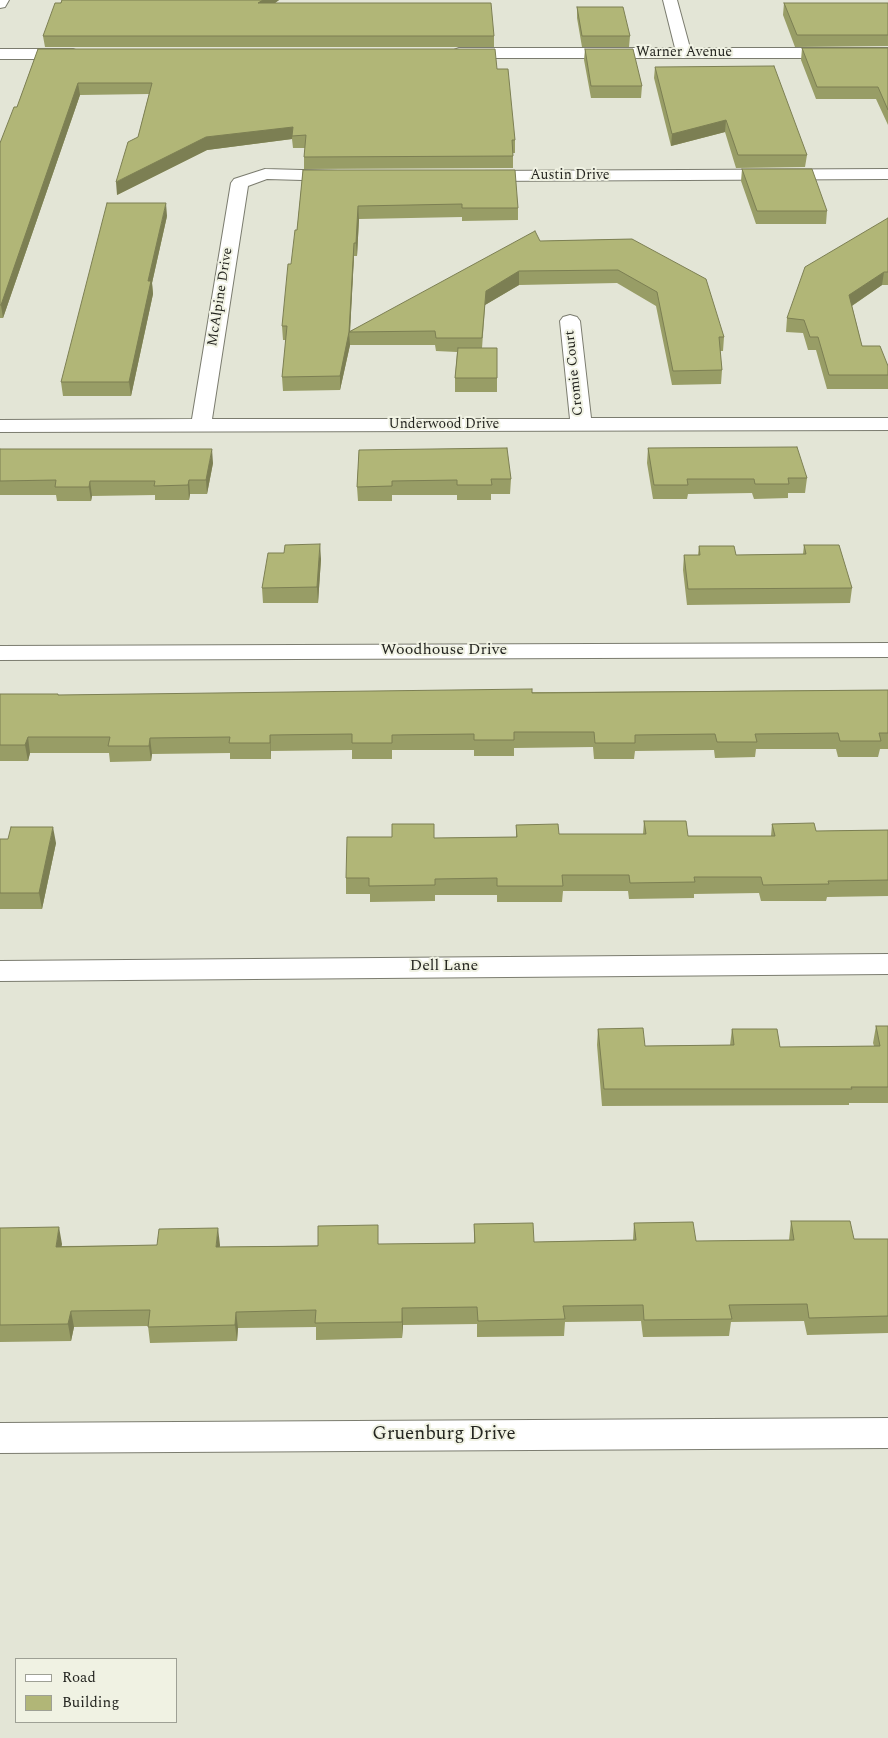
<!DOCTYPE html>
<html>
<head>
<meta charset="utf-8">
<style>
	body { margin:0 }
	#map { position:relative; width:888px; height:1738px; overflow:hidden; background:#e3e5d6; font-family:Spectral,serif }
	canvas { display:block }
	.legend { position:absolute; left:15px; top:1658px; width:162px; height:65px; box-sizing:border-box; background:#f0f2e3; border:1px solid #9ea095; margin:0; padding:6px 9px; list-style:none; font-size:15px; color:#242520 }
	.legend li { display:flex; align-items:center; gap:10px; height:25px }
	.legend b { width:25px; border:1px solid #9ea095 }
</style>
</head>
<body>
<div id="map">
<canvas width="888" height="1738"></canvas>
<ul class="legend">
<li><b style="height:6px;background:#fff"></b>Road</li>
<li><b style="height:14px;background:#b1b677"></b>Building</li>
</ul>
</div>
<script>
const ctx = document.querySelector('canvas').getContext('2d');
ctx.lineJoin = 'round';
const poly = rows => new Path2D(rows.map(r => 'M' + r).join(''));
function strokePath(path, color, width, dash) { ctx.strokeStyle = color; ctx.lineWidth = width; ctx.lineCap = dash ? 'butt' : 'round'; ctx.setLineDash(dash || []); ctx.stroke(path); }
function fill(path, color) { ctx.fillStyle = color; ctx.fill(path, 'evenodd'); }
function label(font, color, halo, rows, align = 'center') {
  ctx.font = font + ' Spectral,serif'; ctx.lineWidth = 4; ctx.setLineDash([]); ctx.textBaseline = 'middle'; ctx.strokeStyle = halo; ctx.fillStyle = color; for (const [text, x, y, turn = 0] of rows) {
    ctx.save(); ctx.translate(x, y); ctx.rotate((+turn || 0) * Math.PI / 180); ctx.textAlign = isNaN(turn) ? turn : align; if (halo) ctx.strokeText(text, 0, 0); ctx.fillText(text, 0, 0); ctx.restore();
  }
}
const street = poly([
	[0,0,9,0,5,7,0,8,0,0],
	[663,0,677,0,690,48,888,48,888,58,459,58,454,56,451,53,454,50,459,48,675,48,663,0],
	[0,49,73,49,78,51,81,54,78,57,73,59,0,59,0,49],
	[265,169,338,171,344,172,346,176,344,180,338,181,267,179,248,186,212,419,570,419,560,321,563,317,570,315,577,317,580,321,591,418,888,418,888,430,0,432,0,420,192,419,231,183,234,179,265,169],
	[888,169,888,179,479,181,473,180,471,176,473,172,479,171,888,169],
	[888,643,888,657,0,660,0,646,888,643],
	[888,954,888,974,0,981,0,961,888,954],
	[888,1418,888,1448,0,1453,0,1423,888,1418]
]);
strokePath(street, '#7b7c6f', 2);
fill(street, '#fff');
fill(poly([
	[62,0,279,0,275,3,494,36,494,47,45,47,43,36],
	[784,3,888,3,888,46,795,47,783,15],
	[577,7,630,36,629,47,582,47,577,18],
	[802,48,888,48,888,125,876,99,816,99,801,60],
	[38,49,497,69,515,140,515,153,513,153,513,168,304,169,304,157,305,148,293,148,292,139,207,150,117,195,138,137,149,94,80,95,3,318,0,318,0,143,17,107],
	[585,49,642,86,641,98,591,98,584,60],
	[655,67,807,155,805,167,736,168,725,132,671,146,654,78],
	[742,169,827,211,826,224,756,224,741,181],
	[303,170,518,208,518,220,462,221,462,217,359,219,357,256,354,256,350,331,540,241,632,239,724,337,723,351,720,351,722,370,721,384,672,385,656,306,617,283,519,285,485,305,482,348,497,348,497,392,455,392,455,378,457,352,436,351,435,345,350,345,340,390,283,391,282,377,286,340,283,340,282,326,297,230],
	[167,216,152,283,153,294,131,396,63,396,61,382],
	[888,218,888,285,882,285,852,306,862,346,888,366,888,389,827,389,816,350,808,350,803,333,786,332,787,318],
	[648,448,807,478,805,493,788,493,788,498,754,499,752,493,688,494,687,499,653,499,647,463],
	[0,449,213,463,207,494,190,494,189,500,155,500,155,495,92,496,91,501,57,501,56,495,0,495],
	[359,450,511,479,510,494,491,494,491,500,457,500,457,495,392,495,392,501,358,501,357,487],
	[804,545,852,588,850,603,687,605,683,570,684,555,698,555,699,546,736,555,803,554],
	[321,559,318,603,263,603,262,588],
	[888,690,888,749,880,749,878,757,838,757,836,749,756,749,755,757,715,758,714,750,635,751,634,759,594,759,593,747,514,748,514,756,474,756,474,750,392,750,392,759,352,759,352,750,271,751,271,759,230,759,230,753,152,754,151,761,110,762,109,753,30,753,28,761,0,761,0,694,58,695],
	[644,821,688,836,771,836,772,824,816,831,888,830,888,896,827,897,826,901,761,901,759,893,694,894,694,898,629,899,628,891,563,891,562,902,497,902,497,895,435,895,435,901,370,902,370,894,346,894,346,878,434,838,516,837,516,825,559,834,643,834],
	[0,839,56,843,42,909,0,909],
	[876,1026,888,1026,888,1103,849,1103,849,1105,602,1106,597,1045,598,1029,645,1046,730,1045,732,1029,780,1047,874,1046,873,1043],
	[791,1221,854,1239,888,1239,888,1333,807,1335,804,1321,731,1322,729,1336,643,1337,641,1321,565,1322,564,1336,477,1337,477,1324,403,1325,402,1338,316,1340,316,1327,238,1328,237,1341,150,1343,148,1326,74,1327,71,1341,0,1342,0,1228,62,1244,61,1246,220,1245,219,1247,474,1243,474,1224,534,1242,633,1240,634,1223,696,1241,789,1240]
]), '#989d66');
fill(poly([
	[263,0,279,0,259,15,258,3],
	[78,83,80,95,3,318,1,305],
	[726,120,725,132,671,146,672,134],
	[293,127,292,139,207,150,117,195,116,182,206,137],
	[166,203,167,216,152,283,153,294,131,396,129,382,148,281],
	[358,206,359,219,357,256,356,243],
	[354,243,354,256,350,332,349,332,350,345,340,390,340,376],
	[519,271,519,285,485,305,482,352,486,291],
	[884,272,882,285,847,309,849,295],
	[212,449,213,463,207,494,206,480],
	[189,480,190,494,189,500,188,485],
	[90,481,92,496,91,501,89,487],
	[320,544,321,559,318,603,317,587],
	[270,735,271,751,271,759,270,743],
	[28,737,30,753,28,761,25,745],
	[150,738,152,754,151,761,149,746],
	[53,827,56,843,42,909,39,893],
	[59,1227,62,1244,59,1263,56,1247],
	[218,1228,220,1245,218,1264,216,1247],
	[402,1308,403,1325,402,1338],
	[71,1311,74,1327,71,1341,68,1324],
	[236,1312,238,1328,237,1341,235,1325]
]), '#7c7f53');
const building = poly([
	[62,0,263,0,258,3,491,3,494,36,43,36,55,3,61,3,62,0],
	[784,3,888,3,888,35,797,35,784,3],
	[577,7,623,7,630,36,582,36,577,7],
	[802,48,888,48,888,110,878,87,817,87,802,48],
	[38,49,495,49,497,69,508,69,515,140,512,140,513,156,304,157,306,135,292,136,293,127,206,137,116,182,128,142,138,137,152,83,78,83,1,305,0,305,0,143,14,107,17,107,38,49],
	[585,49,633,49,642,86,591,86,585,49],
	[774,66,807,155,738,155,726,120,672,134,655,67,774,66],
	[742,169,812,169,827,211,757,211,742,169],
	[303,170,515,170,518,208,462,208,462,204,358,206,356,243,354,243,349,332,340,376,282,377,287,326,282,326,288,264,291,264,295,230,297,230,303,170],
	[107,203,166,203,148,281,151,281,129,382,61,382,107,203],
	[888,218,888,272,884,272,849,295,862,346,880,346,888,366,888,375,829,375,818,337,810,337,804,320,787,318,805,267,888,218],
	[535,231,540,241,632,239,706,279,724,337,719,337,722,370,673,371,657,292,618,270,519,271,486,291,482,338,436,338,435,331,349,332,535,231],
	[458,348,497,348,497,378,455,378,458,348],
	[797,447,807,478,788,478,789,484,755,484,754,479,687,479,688,485,654,485,648,448,797,447],
	[507,448,511,479,491,479,492,485,457,485,457,480,392,481,392,486,357,487,359,450,507,448],
	[0,449,212,449,206,480,189,480,188,485,154,486,155,481,90,481,89,487,55,487,56,480,0,481,0,449],
	[320,544,317,587,262,588,268,553,284,553,285,545,320,544],
	[804,545,839,545,852,588,688,589,684,555,700,555,699,546,734,546,736,555,806,554,804,545],
	[532,689,532,693,888,690,888,733,879,733,881,741,840,741,838,733,755,734,757,742,717,742,715,734,635,735,635,743,595,743,594,732,514,732,514,740,474,740,474,734,392,735,392,743,352,743,352,734,270,735,270,743,229,743,230,737,150,738,149,746,108,746,110,737,28,737,25,745,0,745,0,694,58,694,58,695,532,689],
	[644,821,686,821,688,836,775,836,772,824,814,823,816,831,888,830,888,880,828,881,829,884,763,885,761,877,694,877,695,882,630,883,629,875,562,875,563,886,497,886,497,878,435,879,435,885,369,886,369,878,346,878,347,837,392,837,392,824,434,824,434,838,517,837,516,825,558,824,559,834,646,834,644,821],
	[11,827,53,827,39,893,0,893,0,839,8,839,11,827],
	[876,1026,888,1026,888,1087,851,1087,852,1089,604,1089,598,1029,643,1028,645,1046,734,1045,732,1029,777,1029,780,1047,880,1046,876,1026],
	[791,1221,850,1221,854,1239,888,1239,888,1316,809,1318,807,1304,729,1305,732,1319,644,1320,643,1305,563,1306,565,1319,478,1321,477,1307,402,1308,402,1322,315,1323,316,1310,236,1312,235,1325,148,1327,150,1310,71,1311,68,1324,0,1325,0,1228,59,1227,56,1247,157,1245,159,1229,218,1228,216,1247,318,1246,318,1226,378,1225,378,1244,475,1243,474,1224,533,1223,534,1242,636,1240,634,1223,693,1222,696,1241,794,1240,791,1221]
]);
fill(building, '#b1b677');
strokePath(building, '#7c7f53', 1);
label('14px', '#242520', '#f0f2e3', [
	["Warner Avenue",684,53],
	["Austin Drive",570,176],
	["McAlpine Drive",221,297,-81],
	["Cromie Court",575,373,-96],
	["Underwood Drive",444,425]
]);
label('16px', '#242520', '#f0f2e3', [
	["Woodhouse Drive",444,651],
	["Dell Lane",444,967]
]);
label('19px', '#242520', '#f0f2e3', [
	["Gruenburg Drive",444,1435]
]);
</script>
</body>
</html>
